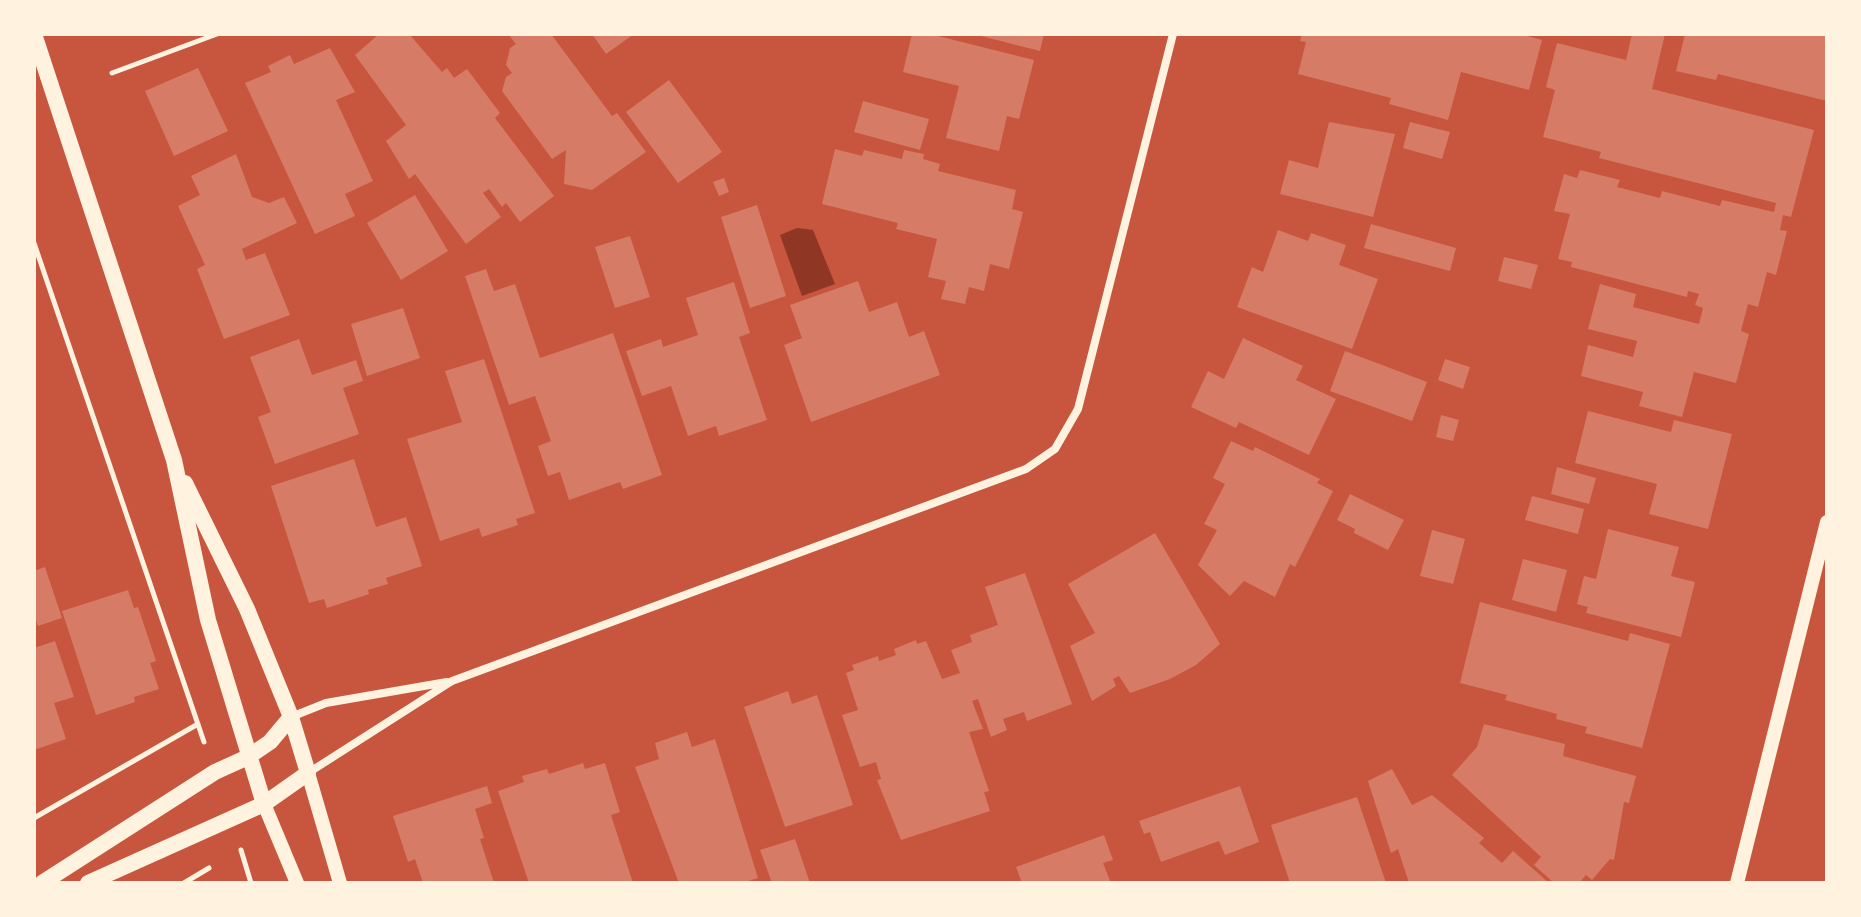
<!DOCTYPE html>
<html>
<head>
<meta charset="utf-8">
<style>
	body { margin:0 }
	#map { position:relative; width:1861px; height:917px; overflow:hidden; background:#c8553d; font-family:"Zilla Slab",serif }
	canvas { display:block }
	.frame { position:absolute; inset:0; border:36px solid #fff3e0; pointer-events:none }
</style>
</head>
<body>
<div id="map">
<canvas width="1861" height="917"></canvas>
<div class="frame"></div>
</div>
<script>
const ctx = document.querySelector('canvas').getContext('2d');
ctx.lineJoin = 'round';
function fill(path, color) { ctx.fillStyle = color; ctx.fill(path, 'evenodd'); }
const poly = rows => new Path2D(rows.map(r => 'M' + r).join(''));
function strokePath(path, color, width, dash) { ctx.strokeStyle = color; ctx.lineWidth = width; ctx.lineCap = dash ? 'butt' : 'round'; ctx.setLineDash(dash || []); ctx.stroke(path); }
fill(poly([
	[797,228,813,230,835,284,802,296,780,235]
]), '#8f3625');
fill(poly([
	[379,34,409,34,442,72,447,68,454,78,467,69,500,113,495,118,554,196,520,222,506,203,502,207,489,189,483,193,501,217,466,244,415,174,409,179,386,141,406,125,355,55],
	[508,34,551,34,612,116,617,113,646,152,592,190,564,184,566,150,552,159,502,91,506,77,512,73,506,65,510,48,516,44],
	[592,34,634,34,606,54],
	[912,34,930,34,1034,60,1019,119,1007,116,999,151,946,138,959,86,903,72],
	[973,34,1044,34,1040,51],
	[1302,34,1520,34,1542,40,1529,90,1461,72,1448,120,1389,104,1391,98,1298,74,1306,42,1300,41],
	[1632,34,1665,34,1652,89,1814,130,1791,217,1783,215,1780,230,1787,231,1776,275,1767,272,1758,307,1748,304,1741,331,1749,334,1736,383,1694,372,1682,417,1639,406,1643,392,1581,376,1588,345,1633,357,1637,341,1588,329,1600,284,1636,294,1633,307,1699,324,1703,308,1695,305,1699,294,1688,291,1687,297,1571,267,1572,262,1558,259,1570,214,1554,211,1564,174,1577,178,1580,170,1620,180,1617,187,1660,198,1662,191,1720,206,1722,200,1774,212,1776,203,1599,158,1601,152,1543,137,1555,90,1546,87,1557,43,1626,60],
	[1685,34,1827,34,1827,101,1718,74,1716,80,1676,71],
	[330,48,355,92,336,100,373,181,345,194,355,216,315,234,245,83,271,72,268,66,290,55,294,64],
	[198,68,228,131,174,156,145,91],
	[669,80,722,152,678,183,626,112],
	[863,101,929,119,920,150,854,132],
	[1329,122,1395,134,1373,217,1280,194,1289,160,1318,168],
	[1410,122,1450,132,1442,159,1403,148],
	[835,149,862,156,864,150,902,159,904,150,924,154,923,159,940,164,938,171,1016,190,1012,209,1023,212,1009,269,990,264,984,291,969,287,965,304,941,299,946,281,928,277,937,239,896,229,898,223,822,204],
	[236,154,252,197,269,203,284,197,297,223,242,249,246,260,265,253,290,315,224,339,197,269,205,265,178,206,200,195,191,176],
	[724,178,729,192,719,196,713,182],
	[415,195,448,251,401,280,367,223],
	[757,205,786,296,750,308,721,217],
	[1371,224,1456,248,1450,271,1364,248],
	[1278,230,1308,241,1311,233,1346,245,1339,265,1378,279,1352,349,1237,307,1252,267,1263,272],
	[630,236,650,297,615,308,595,247],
	[1504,257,1538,265,1531,289,1498,281],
	[486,269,494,291,515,284,540,358,613,333,662,475,623,489,620,482,569,500,560,472,548,476,538,446,551,441,535,396,509,405,465,276],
	[858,281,869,312,897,302,909,337,924,331,940,375,811,422,784,345,802,338,790,305],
	[734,282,750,333,739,337,767,420,719,436,716,426,688,436,671,386,642,396,626,351,661,339,663,347,698,335,686,298],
	[403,308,420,358,367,376,351,324],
	[1243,338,1303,366,1296,380,1336,399,1309,455,1239,422,1236,428,1191,407,1208,371,1224,379],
	[299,339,312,375,356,360,363,381,343,388,359,434,275,464,258,417,271,412,250,357],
	[1345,351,1427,382,1412,421,1330,391],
	[484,359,535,513,516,519,518,525,482,537,479,528,440,541,407,439,462,422,445,371],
	[1445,359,1470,367,1463,389,1438,380],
	[1588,411,1671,432,1674,420,1732,434,1708,529,1649,514,1657,484,1575,463],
	[1441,415,1459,420,1453,441,1436,437],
	[1231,441,1253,451,1255,447,1320,479,1317,483,1333,491,1295,567,1290,564,1275,597,1244,581,1230,596,1198,565,1217,530,1204,524,1225,484,1213,478],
	[354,459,376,527,406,517,422,566,386,578,388,584,368,590,369,594,327,608,324,599,309,603,271,486],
	[1557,467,1596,478,1589,504,1551,494],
	[1350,494,1404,520,1388,550,1354,533,1355,529,1337,520],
	[1532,496,1584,509,1578,534,1525,520],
	[1608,529,1679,547,1671,576,1695,582,1681,637,1586,613,1588,607,1577,604,1584,576,1596,579],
	[1432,530,1465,539,1453,584,1420,576],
	[1155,533,1220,644,1196,665,1170,679,1130,693,1119,676,1113,679,1116,686,1092,701,1070,646,1095,633,1068,584],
	[1523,559,1567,570,1556,612,1512,600],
	[45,567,62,618,38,626,34,615,34,571],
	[1025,573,1072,704,1027,721,1024,712,1003,719,1007,730,991,737,978,699,972,701,983,729,969,732,989,791,984,792,990,811,901,840,877,780,881,779,876,762,860,767,842,715,858,710,846,673,854,670,852,665,878,656,879,661,896,655,894,649,916,640,917,644,926,641,942,679,960,673,951,650,972,642,970,635,998,625,985,587],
	[128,590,134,608,138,607,156,661,150,663,159,689,134,697,135,702,96,715,62,611],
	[1480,602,1628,641,1630,633,1670,644,1642,748,1585,733,1587,727,1556,719,1557,714,1505,700,1507,695,1460,683],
	[55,641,74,697,54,703,66,739,34,750,34,648],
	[788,691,792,704,817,695,853,805,785,827,744,707],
	[1484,724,1565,744,1563,756,1636,776,1629,803,1624,802,1614,860,1610,859,1592,880,1586,875,1579,883,1554,883,1534,865,1541,857,1452,775,1477,747],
	[687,732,692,747,715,739,758,878,742,883,679,883,635,767,659,759,655,743],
	[583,763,585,769,605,763,620,812,611,815,633,883,529,883,498,791,524,782,522,776,547,769,549,774],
	[1392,769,1412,805,1432,795,1484,838,1479,843,1502,863,1513,851,1549,883,1409,883,1398,849,1391,853,1368,781],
	[487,786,492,803,475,809,484,838,480,839,494,883,423,883,415,859,408,862,393,816],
	[1240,786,1259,842,1225,855,1219,841,1161,862,1150,832,1144,834,1139,821],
	[1357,797,1386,883,1290,883,1271,825],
	[1104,835,1113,860,1103,863,1111,883,1022,883,1016,867],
	[795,839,810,883,772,883,760,850]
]), '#d67c66');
strokePath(poly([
	[112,73,217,34],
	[34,243,204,742],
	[34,818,198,724],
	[241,850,251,883],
	[184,883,209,868]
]), '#fff3e0', 5);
strokePath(poly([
	[291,717,326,703,447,682],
	[308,773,452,681,1026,469,1055,449,1078,409,1173,34]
]), '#fff3e0', 8);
strokePath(poly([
	[308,773,340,883],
	[264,804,297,883],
	[1737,883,1827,522]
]), '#fff3e0', 14);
strokePath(poly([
	[34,34,174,460,208,620,264,804],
	[42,883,215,772,248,757,270,742,291,717],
	[88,883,264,804,308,773,291,717,247,609,185,483]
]), '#fff3e0', 16);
</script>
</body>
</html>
